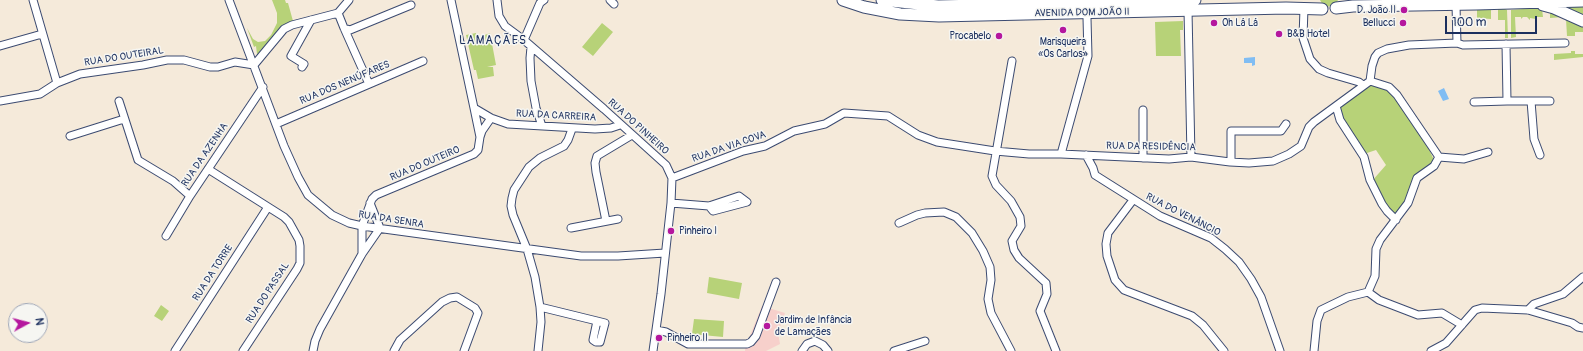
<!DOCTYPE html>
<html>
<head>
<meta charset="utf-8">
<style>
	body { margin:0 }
	#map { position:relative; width:1583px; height:351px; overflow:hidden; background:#f5eada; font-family:Pangolin,sans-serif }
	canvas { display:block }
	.north { position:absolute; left:8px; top:303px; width:40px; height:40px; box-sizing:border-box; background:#f6f6f2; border:1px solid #9ea6b7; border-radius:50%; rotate:83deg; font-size:11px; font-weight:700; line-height:16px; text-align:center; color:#1b2f5e }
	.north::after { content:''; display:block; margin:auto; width:14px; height:18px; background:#b5179e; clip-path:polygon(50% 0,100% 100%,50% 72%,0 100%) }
	.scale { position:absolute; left:1445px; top:16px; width:92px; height:18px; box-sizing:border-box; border:2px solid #1b2f5e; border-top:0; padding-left:5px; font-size:12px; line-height:14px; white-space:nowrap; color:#1b2f5e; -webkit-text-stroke:3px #f6f6f2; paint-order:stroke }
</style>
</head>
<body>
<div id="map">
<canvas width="1583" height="351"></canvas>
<div class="north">N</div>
<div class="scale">100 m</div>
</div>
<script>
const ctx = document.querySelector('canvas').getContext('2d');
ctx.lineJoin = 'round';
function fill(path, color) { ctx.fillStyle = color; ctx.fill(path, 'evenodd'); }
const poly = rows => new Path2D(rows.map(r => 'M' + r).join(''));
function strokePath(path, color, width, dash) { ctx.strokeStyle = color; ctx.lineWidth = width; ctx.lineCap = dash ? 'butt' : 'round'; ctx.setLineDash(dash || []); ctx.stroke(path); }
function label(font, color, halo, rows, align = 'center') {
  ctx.font = font + ' Pangolin,sans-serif'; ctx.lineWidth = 3; ctx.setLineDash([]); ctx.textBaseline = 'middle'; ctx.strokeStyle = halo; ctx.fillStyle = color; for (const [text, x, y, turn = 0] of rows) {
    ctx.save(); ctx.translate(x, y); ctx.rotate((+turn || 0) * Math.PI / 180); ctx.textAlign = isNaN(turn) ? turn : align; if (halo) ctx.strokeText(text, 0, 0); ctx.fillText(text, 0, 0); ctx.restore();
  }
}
fill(poly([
	[762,306,785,313,778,333,780,344,766,351,745,351,746,340,749,338]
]), '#f7d0cb');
fill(poly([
	[272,0,285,0,286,3,288,3,293,21,284,26,262,52,257,54,256,46,254,47,247,28,253,39,258,42,265,41,271,35,277,23,277,13],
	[1320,0,1338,0,1335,5,1326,7,1323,5],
	[1583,6,1583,19,1558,7],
	[1535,8,1542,9,1543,17,1536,17,1536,19,1530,18,1530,20,1527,17,1523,17,1521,19,1521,17,1515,17,1516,37,1511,38,1511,10],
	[1477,9,1491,9,1491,19,1477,18],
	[1498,9,1505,9,1507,10,1508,38,1505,38,1505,20,1498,20],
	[1550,10,1583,25,1583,32,1575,32,1575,36,1567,36,1566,19,1563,17,1550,18],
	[1183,21,1183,30,1180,30,1181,56,1156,56,1155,22],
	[602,23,613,32,593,56,582,47],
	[476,33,477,38,490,33,496,65,487,67,493,67,494,76,478,79,476,70,474,70,466,35],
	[1571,51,1575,51,1575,54,1583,54,1583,57,1554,60,1554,54,1571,53],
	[1368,86,1375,86,1385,89,1394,96,1426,143,1433,158,1433,162,1430,166,1417,174,1412,180,1409,193,1401,210,1393,214,1388,211,1372,181,1386,165,1376,150,1364,154,1360,148,1361,145,1358,140,1355,139,1340,115,1340,107],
	[709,277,742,283,739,299,707,293],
	[161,305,169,311,162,321,154,316],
	[694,319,724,321,723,337,692,334]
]), '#b7d278');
fill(poly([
	[1255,57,1255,65,1252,66,1252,63,1244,63,1244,58],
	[1444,88,1449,99,1443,101,1438,91]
]), '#80bdf3');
const minor = poly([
	[33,0,57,83],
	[229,0,284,146,298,177,308,195,332,215,349,223,362,226,581,256,618,256,665,253],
	[451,0,474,108,491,118,508,124,595,129,611,128,620,125],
	[497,0,499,16,505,26,524,40,604,109,666,165,672,178,671,203,661,294,653,351],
	[610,0,614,4],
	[1456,5,1457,43],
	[1304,8,1303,38,1310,59,1319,69,1328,73,1359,82,1363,85],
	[1188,10,1191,157],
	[338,13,344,28,350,30,411,5],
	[344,28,369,84],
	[524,40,540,3,544,0],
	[1506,44,1507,101,1550,101],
	[0,46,42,34],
	[531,47,530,58,531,81,536,108,542,126],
	[1012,61,992,176,996,185,1011,201,1020,217,1021,226,1012,241,1014,250,1019,258,1046,283,1047,294,1040,311,1056,351],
	[302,67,304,64,291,56,311,20],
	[1370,81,1372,66,1375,57,1378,53,1387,49,1409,45,1457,43,1463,45,1565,43],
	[1370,81,1389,87,1397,95,1439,157],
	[0,101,40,94,57,83,80,74,143,65,167,60,184,60,210,67,218,67,235,62,254,65,284,29,292,25,338,13,349,0],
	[119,101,138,160,173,181,190,196],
	[1531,101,1534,139,1540,155],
	[1474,102,1507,101],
	[1336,106,1340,120,1364,157,1370,180,1382,204,1387,211,1396,220],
	[1143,110,1143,158],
	[276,124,423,61],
	[70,136,124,119],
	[480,137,482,131,491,118],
	[1061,154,1088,56,1087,18],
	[1086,155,1093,168,1095,175,1160,216,1211,238,1225,249,1239,262,1251,279,1261,297,1280,351],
	[1439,157,1464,159,1488,152],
	[1231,162,1231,131,1281,131,1286,124],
	[208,169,284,217,289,222,299,240,300,246,300,263,297,269,243,351],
	[672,178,743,151,765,146,794,131,825,124,844,113,888,116,918,135,937,142,995,151,1029,154,1061,154,1169,159,1191,157,1230,162,1249,163,1273,161,1289,154,1301,146,1309,127,1314,122,1370,81],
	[1133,200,1108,233,1106,244,1107,256,1115,280,1124,290,1192,316,1203,325,1224,351],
	[671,203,709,206,739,196,747,202,713,211,709,206],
	[606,221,596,172,595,163,597,156,632,135],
	[899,223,917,215,925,213,944,212,956,217,972,233,983,251,990,267,991,280,988,299,991,313,1011,351],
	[571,228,618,219],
	[166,236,190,196,263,87],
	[362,254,362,226,372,199,376,195,474,154,478,150,480,137,474,108],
	[1368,292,1375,276,1376,249,1380,240,1408,203,1417,178,1434,166,1439,157],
	[1368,292,1379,300,1418,315,1442,313,1462,325],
	[540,307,597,321,593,340,596,342,600,342,605,323,597,321],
	[1528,310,1534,304,1563,294,1583,277],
	[656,330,666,332,688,344,747,344,751,342,756,336,776,282],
	[175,351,268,207],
	[313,351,315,341,320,329,362,254,380,228,370,203],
	[394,351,400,340,442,302,450,298,457,297,475,308,478,313,464,351],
	[538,351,541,322,540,307,535,277,527,249,513,215,511,206,512,198,514,190,529,167,540,158,564,146,568,140,572,129],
	[802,351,807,344,815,341,823,345,828,351],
	[894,351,925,341],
	[1314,351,1317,321,1321,310,1348,297,1368,292],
	[1431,351,1446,343,1475,310,1482,308,1528,310,1572,323,1578,327,1583,328]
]);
const secondary = poly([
	[843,0,864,7,900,14,939,16,1286,8,1322,9],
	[882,0,938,6,1195,0],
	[1543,5,1554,8,1583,21],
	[1336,8,1353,6,1476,4,1583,1]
]);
strokePath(minor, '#3c4b71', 9);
strokePath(secondary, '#3c4b71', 13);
strokePath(minor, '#fff', 7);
strokePath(secondary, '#fff', 11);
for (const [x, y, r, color] of [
	[1404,10,4,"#b5179e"],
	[1214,23,4,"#b5179e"],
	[1403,23,4,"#b5179e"],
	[1063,30,4,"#b5179e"],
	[1279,34,4,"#b5179e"],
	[999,36,4,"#b5179e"],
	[671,231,4,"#b5179e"],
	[767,326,4,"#b5179e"],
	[659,338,4,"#b5179e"]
]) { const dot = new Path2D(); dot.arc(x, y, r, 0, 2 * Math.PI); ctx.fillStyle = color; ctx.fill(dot); strokePath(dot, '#f6f6f2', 1.5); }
label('10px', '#1b2f5e', '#f6f6f2', [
	["D. João II",1396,10,"right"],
	["Oh Lá Lá",1222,23],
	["Bellucci",1395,23,"right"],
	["B&B Hotel",1287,34],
	["Procabelo",991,36,"right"],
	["Marisqueira",1063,42,"center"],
	["«Os Carlos»",1063,54,"center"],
	["Pinheiro I",679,231],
	["Jardim de Infância",775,320],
	["de Lamaçães",775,332],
	["Pinheiro II",667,338]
], 'left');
label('10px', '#1b2f5e', '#f6f6f2', [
	["AVENIDA DOM JOÃO II",1082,13,-1],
	["RUA DO OUTEIRAL",124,57,-9],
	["RUA DOS NENÚFARES",345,83,-23],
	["RUA DA CARREIRA",556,116,3],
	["RUA DO PINHEIRO",638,127,42],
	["RUA DA VIA COVA",729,147,-19],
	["RUA DA RESIDÊNCIA",1151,147,1],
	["RUA DA AZENHA",205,155,-56],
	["RUA DO OUTEIRO",425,164,-23],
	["RUA DO VENÂNCIO",1183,215,27],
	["RUA DA SENRA",391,220,9],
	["RUA DA TORRE",213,273,-57],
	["RUA DO PASSAL",268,293,-57]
]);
ctx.letterSpacing = '1px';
label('12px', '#1b2f5e', '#f6f6f2', [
	["LAMAÇÃES",493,41]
]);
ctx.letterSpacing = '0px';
</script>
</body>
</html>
